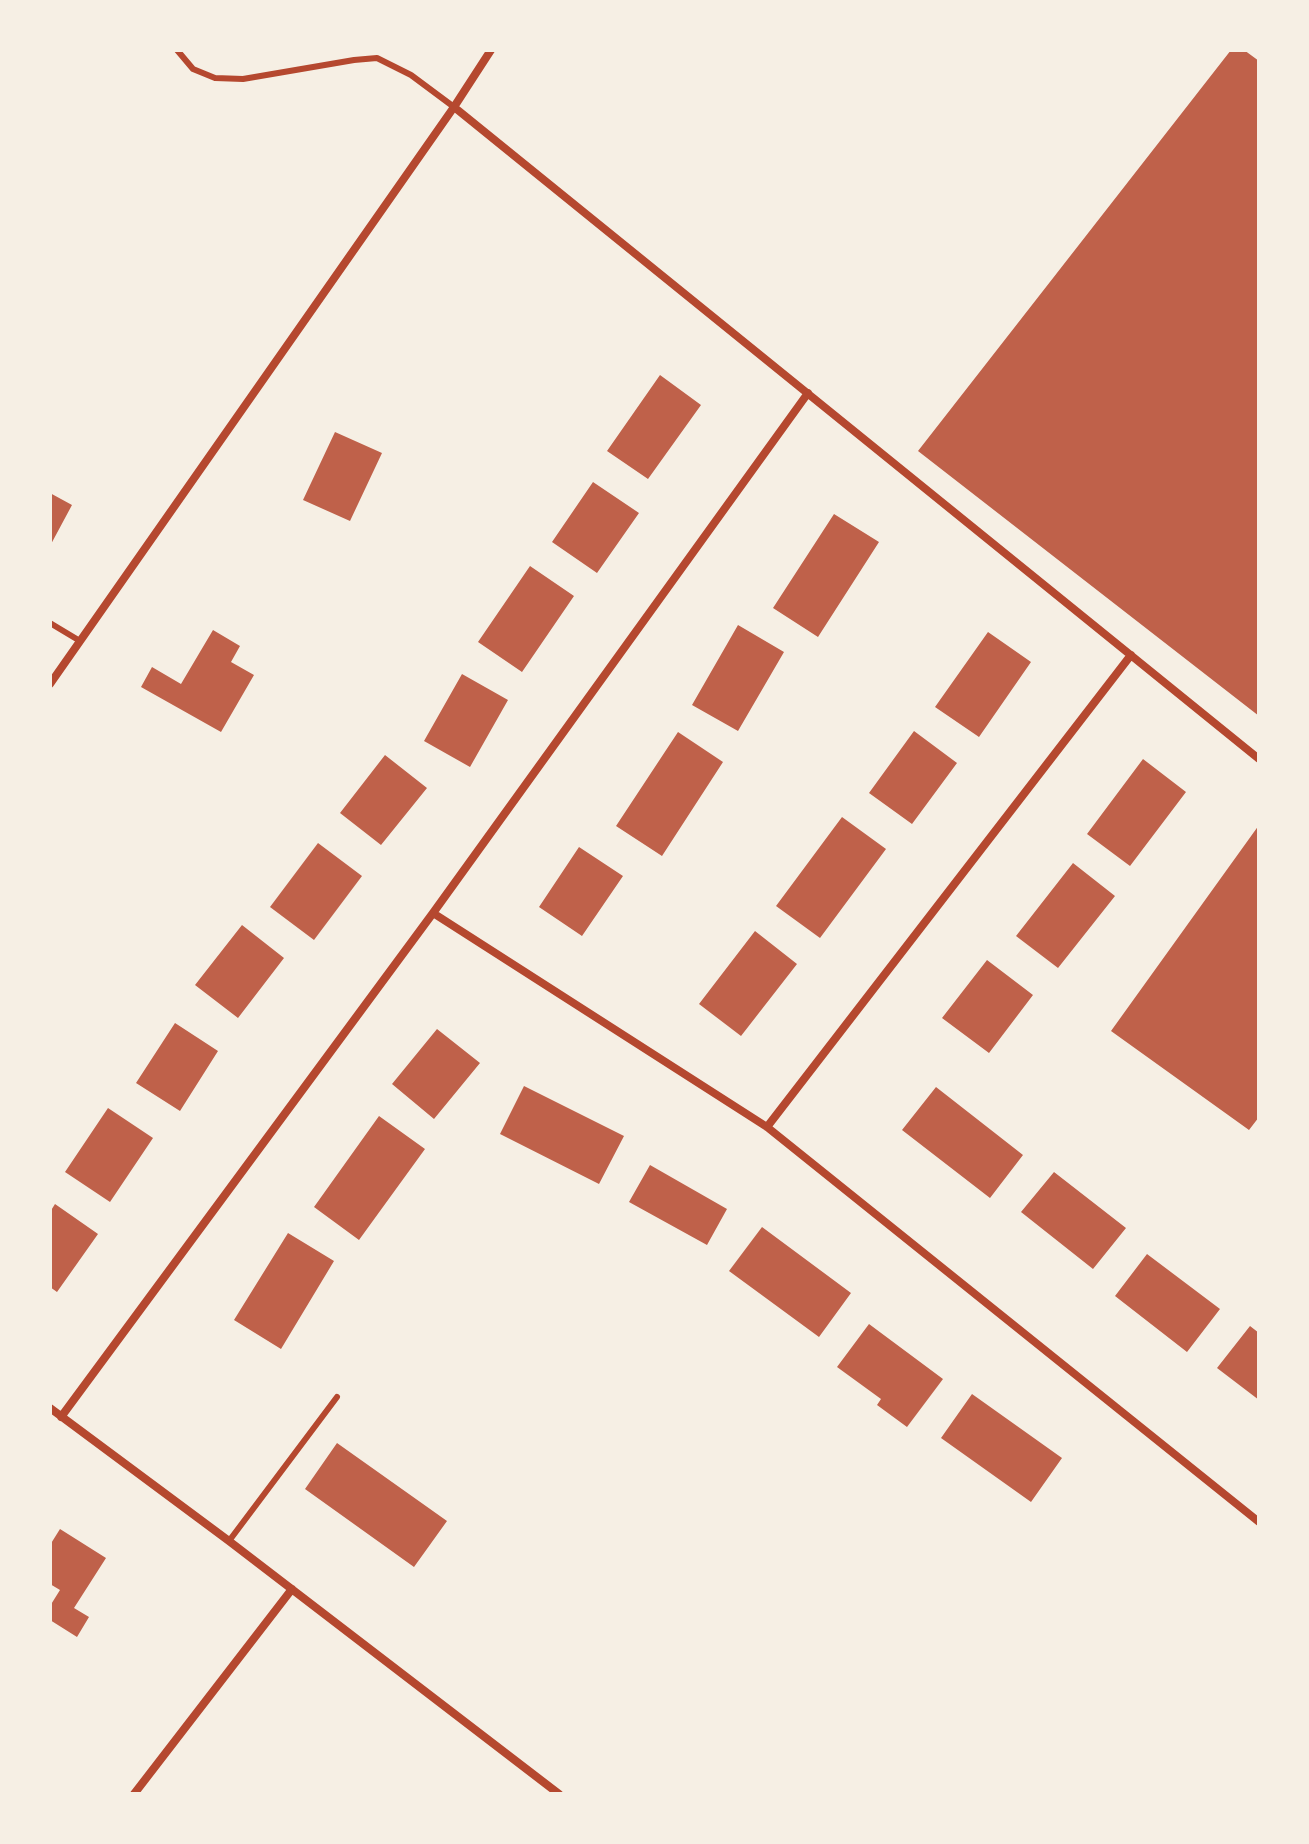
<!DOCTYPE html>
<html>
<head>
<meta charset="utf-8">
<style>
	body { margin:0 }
	#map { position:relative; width:1309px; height:1844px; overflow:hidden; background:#f6efe4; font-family:Mulish,sans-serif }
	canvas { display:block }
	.frame { position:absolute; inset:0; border:52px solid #f6efe4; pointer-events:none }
</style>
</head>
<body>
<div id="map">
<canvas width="1309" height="1844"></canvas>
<div class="frame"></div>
</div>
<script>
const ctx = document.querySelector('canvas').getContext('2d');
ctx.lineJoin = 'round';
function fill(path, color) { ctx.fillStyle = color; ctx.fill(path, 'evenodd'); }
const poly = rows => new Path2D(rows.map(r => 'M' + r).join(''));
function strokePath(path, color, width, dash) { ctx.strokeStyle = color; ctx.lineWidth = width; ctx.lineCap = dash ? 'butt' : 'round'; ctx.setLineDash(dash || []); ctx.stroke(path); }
fill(poly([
	[1231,50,1244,50,1259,61,1259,716,918,451],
	[660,375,701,405,648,479,607,451],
	[335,432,382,453,350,521,303,500],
	[593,482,639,513,597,573,552,542],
	[50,493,72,505,50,546],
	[834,514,879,542,818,637,773,608],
	[530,566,574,596,522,672,478,642],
	[738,625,784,652,738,731,692,705],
	[213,630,240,646,231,662,254,675,221,732,141,687,152,667,181,684],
	[988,632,1031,662,979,737,935,707],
	[462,674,508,700,470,767,424,741],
	[914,731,957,763,912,824,869,793],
	[678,732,723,762,662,856,616,826],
	[385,755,427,788,381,845,340,813],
	[1143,759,1186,792,1130,866,1087,834],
	[842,817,886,849,820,938,776,906],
	[1259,825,1259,1117,1249,1130,1111,1031],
	[318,843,362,876,314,940,270,907],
	[579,847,623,876,582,936,539,907],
	[1073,863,1115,896,1058,968,1016,936],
	[242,925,284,958,238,1018,195,985],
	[755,931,797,964,741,1036,699,1004],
	[987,960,1033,995,989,1053,942,1018],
	[175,1023,218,1051,180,1111,136,1083],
	[437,1029,480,1063,434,1119,392,1084],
	[524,1086,624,1136,599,1184,500,1134],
	[936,1087,1023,1155,990,1198,902,1130],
	[108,1108,153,1138,110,1202,65,1172],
	[379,1116,425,1149,359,1240,314,1207],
	[650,1165,727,1209,707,1245,629,1202],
	[1054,1172,1126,1228,1093,1269,1021,1212],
	[55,1204,98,1234,57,1292,50,1287,50,1212],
	[762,1227,851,1293,819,1337,729,1271],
	[288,1233,334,1261,281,1349,234,1320],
	[1147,1254,1220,1309,1187,1352,1115,1296],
	[869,1324,943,1379,907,1427,877,1405,881,1399,837,1367],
	[1250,1326,1259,1333,1259,1400,1217,1368],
	[972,1394,1062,1458,1031,1502,941,1438],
	[337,1443,447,1521,414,1567,305,1489],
	[60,1529,106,1558,74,1608,89,1617,77,1637,50,1620,50,1606,60,1590,50,1584,50,1545]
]), '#bf614a');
strokePath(poly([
	[177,50,193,69,215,78,243,79,354,60,377,58,411,75,454,107],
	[50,623,80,641],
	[229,1541,337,1397]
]), '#b5482f', 6);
strokePath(poly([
	[454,107,1259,759],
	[50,684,454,107,491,50],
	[433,913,767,1127,1259,1522],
	[767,1127,1131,655],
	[50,1408,229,1541,559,1794],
	[61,1417,433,913,808,393],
	[134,1794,292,1589]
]), '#b5482f', 8);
</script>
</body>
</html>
